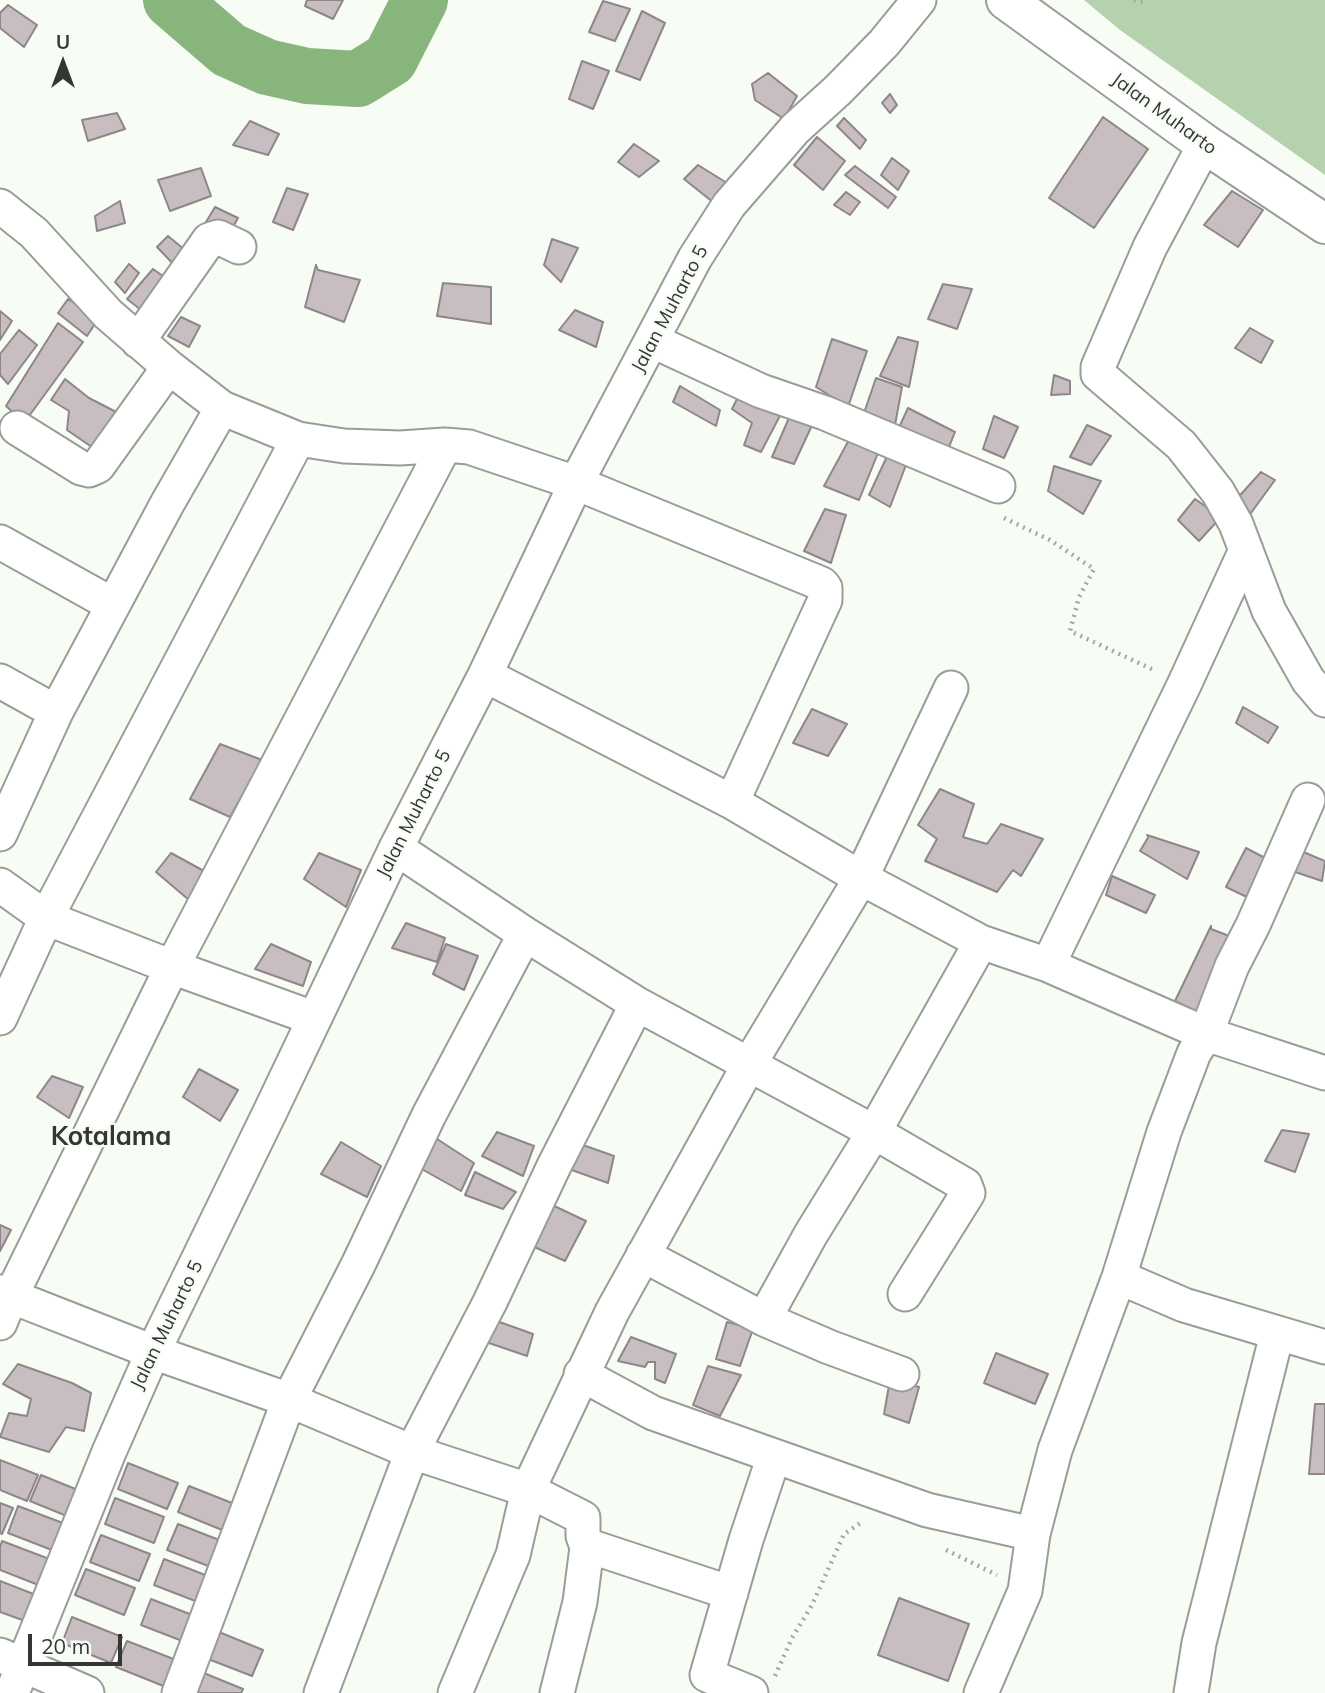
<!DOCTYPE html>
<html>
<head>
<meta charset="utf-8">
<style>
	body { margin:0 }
	#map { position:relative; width:1325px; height:1693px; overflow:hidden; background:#f7fdf5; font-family:Mulish,sans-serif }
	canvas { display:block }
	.north { position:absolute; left:28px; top:28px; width:70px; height:70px; -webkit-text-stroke:5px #f7fdf5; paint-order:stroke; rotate:0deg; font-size:19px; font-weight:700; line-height:28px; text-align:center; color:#333633 }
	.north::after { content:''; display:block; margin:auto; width:24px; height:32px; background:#333633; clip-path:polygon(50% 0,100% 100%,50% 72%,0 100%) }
	.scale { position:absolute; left:28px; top:1634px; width:94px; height:32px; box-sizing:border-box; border:4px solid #333633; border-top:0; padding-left:9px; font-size:21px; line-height:24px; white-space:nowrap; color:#333633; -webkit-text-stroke:5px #f7fdf5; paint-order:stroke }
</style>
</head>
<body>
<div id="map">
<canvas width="1325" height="1693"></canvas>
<div class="north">U</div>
<div class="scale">20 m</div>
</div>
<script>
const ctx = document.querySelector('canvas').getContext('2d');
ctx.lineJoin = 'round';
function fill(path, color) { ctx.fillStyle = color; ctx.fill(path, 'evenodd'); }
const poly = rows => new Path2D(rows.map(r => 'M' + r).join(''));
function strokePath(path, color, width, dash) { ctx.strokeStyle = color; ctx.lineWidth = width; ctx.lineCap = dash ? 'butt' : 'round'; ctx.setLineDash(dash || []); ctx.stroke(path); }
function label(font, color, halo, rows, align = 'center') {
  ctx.font = font + ' Mulish,sans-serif'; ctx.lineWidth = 5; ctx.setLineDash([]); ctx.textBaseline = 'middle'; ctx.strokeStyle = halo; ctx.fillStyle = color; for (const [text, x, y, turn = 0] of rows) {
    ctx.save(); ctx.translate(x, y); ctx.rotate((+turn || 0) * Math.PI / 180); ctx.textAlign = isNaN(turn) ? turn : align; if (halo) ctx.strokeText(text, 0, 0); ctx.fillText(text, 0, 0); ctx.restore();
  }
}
fill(poly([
	[1084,0,1325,0,1325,175,1120,30]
]), '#b6d1ae');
strokePath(poly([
	[171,0,229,50,267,67,307,76,358,79,390,59,420,0]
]), '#88b57c', 56);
const building = poly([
	[307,0,343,0,333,19,305,6,307,0],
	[603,1,630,9,615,41,589,32,603,1],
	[8,5,37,25,24,47,0,28,0,13,8,5],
	[642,11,665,23,640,80,616,71,642,11],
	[582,61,609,71,593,109,569,99,582,61],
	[768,73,797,96,784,119,755,100,752,84,768,73],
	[890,94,897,105,890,113,882,103,890,94],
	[117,113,125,129,88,141,82,120,117,113],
	[1103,117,1148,149,1094,228,1049,198,1103,117],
	[844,118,866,140,860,149,837,126,844,118],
	[250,121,279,134,268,155,233,145,250,121],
	[817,137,845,161,823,190,794,165,817,137],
	[634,144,659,161,639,177,618,162,634,144],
	[892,158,909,171,898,190,881,175,892,158],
	[698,165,727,183,714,203,684,179,698,165],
	[855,166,896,197,888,208,845,175,855,166],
	[201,168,211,196,170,211,158,180,201,168],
	[287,188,308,194,293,230,273,222,287,188],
	[1232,191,1263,210,1238,247,1204,225,1232,191],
	[846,192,860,202,850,215,834,205,846,192],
	[120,201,125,223,97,231,95,216,120,201],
	[215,207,238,218,228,236,206,222,215,207],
	[168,236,191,255,179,270,157,247,168,236],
	[552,239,578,248,561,282,544,265,552,239],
	[129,264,139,273,125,293,115,282,129,264],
	[316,265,318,270,360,280,344,322,305,307,316,265],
	[153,269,174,284,150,317,127,299,153,269],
	[443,283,491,287,491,324,437,316,443,283],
	[943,284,972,289,957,329,928,319,943,284],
	[68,299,99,318,87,336,58,313,68,299],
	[575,310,603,322,596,347,559,330,575,310],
	[0,311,12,321,0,340,0,311],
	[181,317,200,326,189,347,168,336,181,317],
	[58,323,83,342,24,423,6,406,58,323],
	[1250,328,1273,341,1261,363,1235,348,1250,328],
	[19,330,37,345,8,384,0,375,0,354,19,330],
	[898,337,918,342,909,387,880,376,898,337],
	[832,339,867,351,848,407,816,387,832,339],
	[1054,375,1070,381,1070,394,1051,395,1054,375],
	[876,378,902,387,895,425,863,416,876,378],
	[65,379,89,398,124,416,99,452,67,430,69,411,51,400,65,379],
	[680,386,720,410,716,426,673,402,680,386],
	[741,391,784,408,761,452,744,445,752,423,732,409,741,391],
	[908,408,955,432,947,452,896,434,908,408],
	[792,411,814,421,794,464,772,457,792,411],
	[994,416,1018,427,1004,458,983,449,994,416],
	[1087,425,1111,436,1091,465,1070,457,1087,425],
	[850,438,880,448,859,500,824,486,850,438],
	[890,450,909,457,890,507,869,495,890,450],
	[1054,466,1101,481,1083,514,1048,491,1054,466],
	[1261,472,1275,480,1251,513,1233,503,1261,472],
	[1195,499,1221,517,1199,541,1178,520,1195,499],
	[825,509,846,515,831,563,804,551,825,509],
	[1243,707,1278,727,1268,743,1236,723,1243,707],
	[812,709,847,724,828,756,793,743,812,709],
	[220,744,262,760,230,817,190,799,220,744],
	[940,789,974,804,963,837,987,844,1001,824,1043,839,1021,876,1013,870,997,892,925,861,937,839,918,825,940,789],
	[1147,835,1199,852,1187,879,1140,851,1149,836,1147,835],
	[1246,848,1265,858,1251,899,1226,887,1246,848],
	[1301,851,1325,861,1322,881,1289,870,1301,851],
	[171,853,204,871,189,900,156,872,171,853],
	[319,853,361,870,346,907,304,879,319,853],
	[1112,876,1155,895,1146,913,1106,895,1112,876],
	[406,923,445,938,437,962,392,948,406,923],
	[1211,926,1211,929,1237,939,1207,1017,1175,1001,1211,926],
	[271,944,311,962,303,986,255,969,271,944],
	[446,944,478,956,464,990,433,974,446,944],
	[199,1069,238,1090,220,1121,183,1097,199,1069],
	[52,1076,83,1087,69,1118,37,1097,52,1076],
	[1282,1130,1309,1134,1295,1172,1265,1161,1282,1130],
	[497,1132,534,1146,523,1176,482,1156,497,1132],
	[434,1137,474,1163,461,1191,418,1167,434,1137],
	[341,1142,381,1166,367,1197,321,1174,341,1142],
	[580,1144,614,1156,608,1183,569,1169,580,1144],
	[475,1172,516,1192,503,1209,465,1195,475,1172],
	[550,1204,586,1221,565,1261,530,1245,550,1204],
	[0,1225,11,1230,0,1251,0,1225],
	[494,1320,533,1334,527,1356,489,1343,494,1320],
	[727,1322,753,1329,740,1366,716,1359,727,1322],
	[631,1337,676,1354,665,1383,655,1379,655,1362,648,1362,645,1367,618,1361,631,1337],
	[996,1353,1048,1374,1035,1404,984,1383,996,1353],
	[18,1364,72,1383,91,1393,84,1431,66,1427,49,1452,0,1437,9,1413,27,1416,31,1399,3,1384,18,1364],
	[708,1366,741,1375,720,1416,693,1405,708,1366],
	[890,1380,919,1387,909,1423,884,1414,890,1380],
	[1315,1404,1325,1404,1325,1474,1309,1474,1315,1404],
	[0,1460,38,1475,27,1501,0,1490,0,1460],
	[128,1463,178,1483,167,1509,118,1489,128,1463],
	[41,1475,90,1495,79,1521,30,1501,41,1475],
	[189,1486,237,1505,227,1532,178,1512,189,1486],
	[115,1498,164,1517,154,1543,105,1524,115,1498],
	[0,1503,13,1508,2,1534,0,1533,0,1503],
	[18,1506,68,1525,57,1552,8,1533,18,1506],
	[178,1524,227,1543,216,1569,167,1550,178,1524],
	[101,1535,150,1554,139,1581,90,1562,101,1535],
	[2,1541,52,1560,41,1586,0,1570,0,1547,2,1541],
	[164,1559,213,1578,203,1604,154,1585,164,1559],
	[86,1569,135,1588,124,1615,75,1595,86,1569],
	[0,1581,36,1595,25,1621,0,1612,0,1581],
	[899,1598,969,1624,948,1681,878,1655,899,1598],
	[151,1599,200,1618,190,1644,141,1625,151,1599],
	[72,1617,122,1637,111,1663,62,1643,72,1617],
	[214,1630,263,1650,252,1676,203,1657,214,1630],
	[127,1641,176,1660,166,1687,116,1667,127,1641],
	[194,1669,243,1689,241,1693,184,1693,194,1669]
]);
fill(building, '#c8bec1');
strokePath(building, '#8f8689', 2);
const minor = poly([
	[1205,144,1150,247,1098,367,1098,374,1181,445,1218,492,1236,524,1269,611,1308,680,1325,700],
	[0,206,34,233,108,314,169,367],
	[138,341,209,240,218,237,239,247],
	[653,341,761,391,825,413,998,486],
	[17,428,81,468,89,470,98,466,169,367,222,408],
	[0,542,113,605],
	[485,675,732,802,861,878,981,942,1048,965,1206,1034,1325,1073],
	[0,681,56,712],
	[0,834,56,712,167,504,222,408,298,439,344,446,400,448,445,445,469,447,576,483,822,584,825,588,825,600,732,802],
	[396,848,525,934,637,1004,874,1132,965,1185,968,1193,905,1294],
	[0,885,46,918,172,967,313,1018],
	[1048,965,1184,685,1246,550],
	[0,1018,46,918,298,439],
	[643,1255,764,1319,829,1347,902,1374],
	[1119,1277,1184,1305,1325,1347],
	[0,1292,153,1352,289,1400,412,1452,528,1490,583,1518,583,1536,587,1547],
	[764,1319,811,1234,874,1132,981,942],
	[0,1323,11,1296,172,967,445,445],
	[581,1374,653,1413,927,1510,1033,1534],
	[0,1655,87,1693],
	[12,1693,109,1452,153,1352,269,1114,396,848,485,675,576,483,695,258,729,205,795,129,838,90,884,43,919,0],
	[179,1693,289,1400,358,1265,429,1115,525,934],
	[321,1693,412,1452,490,1302,554,1166,637,1004],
	[455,1693,513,1555,528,1490,612,1312,750,1063,861,878,951,688],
	[557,1693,580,1602,587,1547,592,1547,731,1593],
	[751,1693,707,1675,746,1540,774,1456],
	[981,1693,1025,1591,1033,1534,1055,1450,1119,1277,1164,1132,1194,1053,1206,1034,1232,966,1253,925,1308,800],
	[1191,1693,1199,1643,1277,1334]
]);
const primary = poly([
	[1006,0,1205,144,1325,224]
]);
strokePath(minor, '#989e97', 37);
strokePath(primary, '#989e97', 42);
strokePath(poly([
	[1134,0,1139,2,1146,0],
	[1004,518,1050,540,1094,569,1079,597,1070,631,1156,671],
	[946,1550,997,1575],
	[775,1676,792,1638,812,1605,844,1534,862,1522]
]), '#a4a9a3', 4.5, [2, 5]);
strokePath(minor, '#fff', 33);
strokePath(primary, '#fff', 38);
label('19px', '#333633', '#f7fdf5', [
	["Jalan Muharto",1164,114,36],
	["Jalan Muharto 5",670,309,-62],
	["Jalan Muharto 5",414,814,-63],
	["Jalan Muharto 5",167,1325,-64]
]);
label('bold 26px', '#333633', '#f7fdf5', [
	["Kotalama",111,1137]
]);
</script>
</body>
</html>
